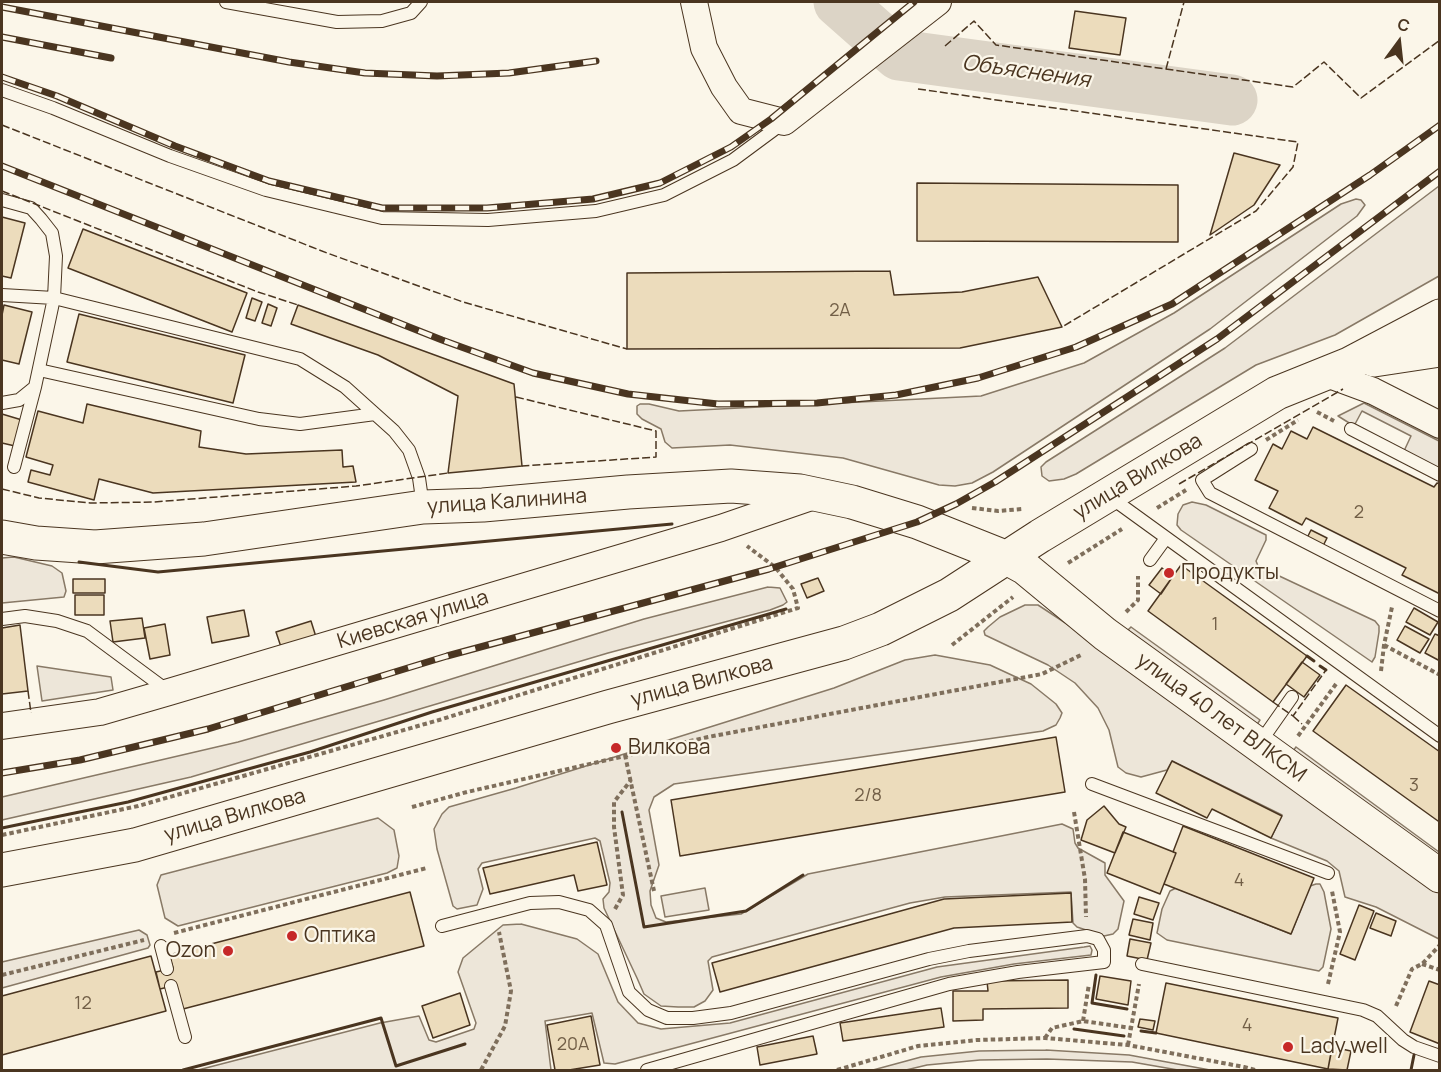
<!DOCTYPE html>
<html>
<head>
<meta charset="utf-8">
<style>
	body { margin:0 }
	#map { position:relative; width:1441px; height:1072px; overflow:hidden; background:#fbf6e9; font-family:Manrope,sans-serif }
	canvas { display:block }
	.frame { position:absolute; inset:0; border:3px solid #4a3520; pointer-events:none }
	.north { position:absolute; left:1369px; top:12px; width:60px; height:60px; -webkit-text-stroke:4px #fbf6e9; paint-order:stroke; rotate:15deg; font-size:16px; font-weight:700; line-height:24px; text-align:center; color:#4a3520 }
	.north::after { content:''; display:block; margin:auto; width:21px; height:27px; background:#4a3520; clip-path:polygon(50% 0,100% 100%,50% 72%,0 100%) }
</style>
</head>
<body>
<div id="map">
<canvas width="1441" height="1072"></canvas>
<div class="frame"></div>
<div class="north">С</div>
</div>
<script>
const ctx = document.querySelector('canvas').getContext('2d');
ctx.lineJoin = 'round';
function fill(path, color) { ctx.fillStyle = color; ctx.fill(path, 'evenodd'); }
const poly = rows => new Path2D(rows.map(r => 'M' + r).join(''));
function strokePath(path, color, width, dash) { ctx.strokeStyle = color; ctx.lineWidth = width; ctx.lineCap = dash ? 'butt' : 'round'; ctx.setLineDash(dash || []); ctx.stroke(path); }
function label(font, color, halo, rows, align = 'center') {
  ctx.font = font + ' Manrope,sans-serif'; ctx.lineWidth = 4.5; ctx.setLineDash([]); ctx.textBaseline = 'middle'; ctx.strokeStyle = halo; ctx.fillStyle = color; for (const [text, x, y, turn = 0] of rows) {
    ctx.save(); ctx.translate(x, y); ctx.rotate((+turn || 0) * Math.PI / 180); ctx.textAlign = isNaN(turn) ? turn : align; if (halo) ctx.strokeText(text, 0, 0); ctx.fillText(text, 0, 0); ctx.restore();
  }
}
const green = poly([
	[1439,186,1439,276,1335,335,1256,365,1076,474,1064,479,1049,481,1042,476,1041,467,1046,462,1225,348,1439,186],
	[1356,199,1361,200,1365,205,1357,216,1210,329,993,472,972,483,955,486,939,485,843,458,730,445,672,448,665,442,661,429,642,419,637,414,637,406,640,404,649,404,679,411,981,396,1084,363,1174,313,1341,204,1356,199],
	[1364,403,1439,441,1439,469,1404,451,1411,436,1362,411,1354,426,1338,416,1364,403],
	[1192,502,1206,505,1266,535,1266,540,1256,561,1258,566,1375,621,1379,626,1379,632,1375,657,1372,662,1181,530,1177,525,1178,514,1183,505,1192,502],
	[14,557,52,566,62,573,66,591,64,597,2,603,2,558,14,557],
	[768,587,780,588,787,602,783,605,770,610,608,653,191,777,2,820,2,797,238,742,384,700,644,619,768,587],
	[1025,605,1038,605,1128,664,1439,893,1439,939,1376,907,1345,897,1339,871,1327,861,1271,838,1282,815,1172,761,1167,770,1141,777,1126,773,1118,767,1109,730,1098,708,1075,683,1048,665,985,635,984,631,988,627,1000,617,1025,605],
	[1131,627,1260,720,1256,726,1128,630,1131,627],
	[935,655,990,665,1031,684,1056,704,1062,713,1060,718,1056,725,1043,731,674,784,654,797,649,810,659,865,650,891,651,905,656,918,666,922,741,914,808,874,1062,824,1073,829,1075,843,1078,848,1105,863,1105,875,1124,901,1118,929,1113,934,1104,936,1077,927,1073,923,1071,892,945,897,910,903,712,957,708,961,713,990,705,1001,694,1007,678,1007,661,1006,644,994,637,978,604,908,603,899,609,892,610,883,600,841,595,838,482,863,478,869,483,889,477,905,457,909,453,906,437,849,434,829,442,814,449,807,516,788,834,688,905,660,935,655],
	[37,666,111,677,113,690,42,701,37,666],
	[1296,747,1439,852,1439,858,1293,751,1296,747],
	[378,818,394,830,399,856,397,868,387,873,178,926,165,918,157,885,161,875,378,818],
	[1316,884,1320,884,1324,892,1331,929,1323,967,1319,971,1167,940,1157,933,1162,909,1170,891,1176,888,1291,934,1310,886,1316,884],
	[705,888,709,910,665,917,661,896,705,888],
	[521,924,577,939,598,954,618,1002,638,1023,661,1029,730,1023,937,967,1084,947,1090,946,1092,950,1091,955,1014,964,941,977,615,1064,604,1063,592,1013,545,1021,551,1070,198,1070,380,1023,419,1016,429,1040,436,1042,474,1029,476,1023,458,972,463,958,503,925,521,924],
	[139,930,147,935,150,945,148,948,2,988,2,962,139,930],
	[1046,1050,1129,1055,1210,1070,1178,1070,1132,1062,1047,1059,980,1060,927,1065,906,1070,873,1070,921,1057,979,1051,1046,1050]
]);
fill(green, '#ede6d9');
strokePath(green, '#887966', 1.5);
strokePath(poly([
	[839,2,899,55,1232,100]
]), '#dcd4c6', 51);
const building = poly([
	[1075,11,1126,18,1120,55,1069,48,1075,11],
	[1234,153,1280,165,1254,205,1210,235,1234,153],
	[917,183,1178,185,1178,242,917,241,917,183],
	[2,217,25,223,11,278,2,276,2,217],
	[83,229,247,293,232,332,68,268,83,229],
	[890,271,894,295,962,292,1038,277,1062,327,960,348,627,349,627,273,890,271],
	[252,298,262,302,255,321,246,318,252,298],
	[268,304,277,308,271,326,262,323,268,304],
	[4,305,32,312,19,364,2,360,2,315,4,305],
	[298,305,514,384,522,466,448,473,458,396,378,355,291,324,298,305],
	[79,314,245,355,233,403,67,362,79,314],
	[87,404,201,431,199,447,246,454,342,450,343,467,353,466,356,482,153,493,99,479,94,500,28,482,31,470,50,475,53,465,26,457,38,411,83,423,87,404],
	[2,414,22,420,15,446,2,443,2,414],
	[1313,427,1434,487,1437,483,1440,484,1440,594,1402,575,1406,568,1306,518,1302,525,1269,508,1278,491,1255,480,1273,444,1282,449,1291,431,1307,439,1313,427],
	[1311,530,1327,538,1323,546,1307,538,1311,530],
	[1181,565,1307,656,1273,702,1148,611,1181,565],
	[1162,568,1173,576,1161,594,1149,585,1162,568],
	[818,578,824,591,807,598,801,584,818,578],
	[73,579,105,579,105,593,73,593,73,579],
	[75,595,104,595,104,615,75,615,75,595],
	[1414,608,1438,622,1430,635,1406,622,1414,608],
	[244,610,249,636,212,643,207,617,244,610],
	[142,618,145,638,113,642,110,621,142,618],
	[311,621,316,637,281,647,276,632,311,621],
	[165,624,170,655,150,659,144,628,165,624],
	[20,625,28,691,2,694,2,628,20,625],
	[1405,626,1429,639,1420,653,1397,640,1405,626],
	[1435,634,1440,636,1440,661,1425,653,1435,634],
	[1302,662,1320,675,1304,697,1286,684,1302,662],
	[1346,685,1440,752,1440,819,1438,821,1313,731,1346,685],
	[1056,737,1065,792,680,856,671,800,1056,737],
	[1172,761,1282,816,1271,838,1212,809,1207,818,1156,793,1172,761],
	[1104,806,1119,824,1126,827,1115,853,1081,840,1087,820,1104,806],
	[1183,826,1314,878,1291,934,1164,884,1176,853,1173,852,1183,826],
	[1123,832,1176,853,1160,894,1107,873,1123,832],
	[597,842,607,885,578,891,574,875,490,894,483,868,597,842],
	[410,892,424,946,183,1009,176,985,160,989,156,972,173,968,169,955,410,892],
	[1071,893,1072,922,954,928,720,992,712,963,944,899,1071,893],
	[1139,897,1159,903,1153,920,1134,914,1139,897],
	[1359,905,1374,911,1355,960,1340,954,1359,905],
	[1376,913,1396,921,1391,936,1370,928,1376,913],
	[1133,919,1153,923,1150,940,1129,935,1133,919],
	[1130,939,1151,943,1147,960,1127,956,1130,939],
	[151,956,166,1011,2,1055,2,996,151,956],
	[1100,976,1131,981,1128,1005,1096,999,1100,976],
	[1068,980,1068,1008,983,1009,983,1020,953,1021,953,991,988,991,987,981,1068,980],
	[1429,981,1440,985,1440,1044,1410,1032,1429,981],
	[1166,983,1338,1018,1328,1069,1156,1033,1166,983],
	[460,993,470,1025,433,1038,422,1006,460,993],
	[941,1008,944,1027,843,1041,840,1023,941,1008],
	[591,1016,600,1065,569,1070,555,1070,547,1025,591,1016],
	[1140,1019,1155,1021,1153,1030,1138,1027,1140,1019],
	[813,1036,817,1054,760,1065,757,1047,813,1036],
	[1332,1047,1351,1051,1347,1070,1328,1069,1332,1047]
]);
fill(building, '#ecdcbc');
strokePath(building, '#4a3520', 1.5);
const lane = poly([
	[226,2,337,22,382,21,411,13,421,2],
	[2,90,53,108,170,156,266,190,382,218,488,220,596,211,664,195,733,160,783,123],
	[2,200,31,208,41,219,52,233,56,256,54,298,35,387,19,400,2,403],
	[2,295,54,298,300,359,345,387,394,431,409,450,419,478,423,506],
	[39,370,259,419,300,424,375,414],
	[1351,429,1440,475],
	[1251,449,1202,480,1210,493,1440,611],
	[14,467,35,387],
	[1110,497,1440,736],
	[1150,560,1166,538],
	[2,619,25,616,57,621,87,631,168,691],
	[1259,744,1292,697],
	[1092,784,1328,873],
	[442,926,530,903,559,902,589,910,606,925,629,992,648,1010,667,1018,693,1018,731,1013,929,959,969,951,1087,936,1098,939,1104,950,1104,962,1018,972,949,984,647,1070],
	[161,946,167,969],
	[1142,964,1363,1010,1377,1016,1403,1040,1414,1047,1440,1056],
	[171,986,185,1037]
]);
const street = poly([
	[694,2,704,48,724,87,741,111,784,122,938,2],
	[1327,374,1373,391,1440,425],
	[2,726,100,712,169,692,721,528,817,495]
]);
const secondary = poly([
	[1005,557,1025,568,1105,634,1440,876]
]);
const primary = poly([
	[1374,360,1440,350],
	[2,537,36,543,95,547,204,539,423,507,483,505,628,492,731,486,800,491,852,502,917,522,1005,557],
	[2,870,135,845,608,707,844,643,881,629,949,595,1040,536,1277,393,1349,364,1440,316]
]);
strokePath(lane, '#4a3520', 14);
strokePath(street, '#4a3520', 28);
strokePath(secondary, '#4a3520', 35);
strokePath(primary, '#4a3520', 35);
strokePath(poly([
	[1317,412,1334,421],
	[1266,440,1298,420],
	[972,508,998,511,1022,509],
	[1157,508,1186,490],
	[1068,563,1122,529],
	[1126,612,1138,600,1138,576],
	[952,645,1013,597],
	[1384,645,1440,675],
	[1381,671,1384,645,1392,607],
	[1298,736,1336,684],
	[625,755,654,891],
	[412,807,467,792,708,737,1042,674,1083,654],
	[1074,812,1085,879,1086,917],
	[2,835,138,806,439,720,798,608,793,589,775,567,747,546],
	[615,909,623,895,614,827,614,802,631,780],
	[174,933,427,868],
	[1422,964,1440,970],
	[2,975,144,940],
	[1328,984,1340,932,1332,891],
	[1396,1006,1412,969,1422,964,1440,945],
	[1083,1021,1089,984],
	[1045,1038,1052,1028,1083,1021,1131,1028],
	[1128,1045,1139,984],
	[481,1070,505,1026,511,991,499,932],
	[837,1070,918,1046,977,1040,1045,1038,1128,1045,1244,1067,1255,1070]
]), '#7f6f5c', 4, [4.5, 3]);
strokePath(lane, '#fbf6e9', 12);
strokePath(street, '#fbf6e9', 26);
strokePath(secondary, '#fbf6e9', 33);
strokePath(primary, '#fbf6e9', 33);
const rail = poly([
	[2,7,289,62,365,73,437,76,509,73,596,61],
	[2,37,111,58],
	[2,77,57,96,175,146,269,181,382,208,487,208,593,199,660,183,731,147,771,119,914,2],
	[2,166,442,340,533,373,628,394,718,404,817,403,896,395,978,378,1076,347,1172,304,1370,175,1440,125],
	[2,773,80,760,208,729,447,656,769,569,917,522,956,504,995,482,1217,339,1440,171]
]);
strokePath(rail, '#4a3520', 7);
strokePath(rail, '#fbf6e9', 4.5, [14]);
strokePath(poly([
	[945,46,974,21,996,45,1293,87,1324,62,1361,98,1440,40],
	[1166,69,1184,2],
	[918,89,1298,142,1293,167,1256,211,1062,327],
	[2,125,327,253,463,302,627,349],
	[2,191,258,292,298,305],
	[516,397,656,431,656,457,522,466],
	[1179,484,1343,389],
	[2,489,39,498,90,503,154,502,356,486,448,473],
	[28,691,31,713],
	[1273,702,1293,716,1326,670],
	[1293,716,1302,724]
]), '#4a3520', 1.5, [8, 3]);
strokePath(poly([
	[79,562,158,572,672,524],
	[1307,656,1314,661],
	[1320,666,1326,670],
	[622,812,644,927,746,911,803,875],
	[2,828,128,802,310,752,432,712,786,609],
	[1096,975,1092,1003,1127,1009],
	[1074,1029,1124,1036],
	[1141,1031,1156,1033],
	[183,1070,381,1018,396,1066,465,1044],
	[1411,1070,1414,1055]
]), '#4a3520', 3);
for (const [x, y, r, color] of [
	[1169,573,6,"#c62828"],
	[616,748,6,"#c62828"],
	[292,936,6,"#c62828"],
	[228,951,6,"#c62828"],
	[1288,1047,6,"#c62828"]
]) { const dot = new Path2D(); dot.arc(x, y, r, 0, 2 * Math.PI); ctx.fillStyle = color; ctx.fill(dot); strokePath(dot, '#fbf6e9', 2); }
label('18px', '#725f47', null, [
	["2А",840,311],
	["2",1359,513],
	["1",1215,625],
	["3",1414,786],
	["2/8",868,796],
	["4",1239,881],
	["12",83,1004],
	["4",1247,1026],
	["20А",573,1045]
]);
label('21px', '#4a3520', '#fbf6e9', [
	["улица Вилкова",1138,477,-31],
	["улица Калинина",507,502,-4],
	["Киевская улица",413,620,-17],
	["улица Вилкова",702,682,-15],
	["улица 40 лет ВЛКСМ",1221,718,36],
	["улица Вилкова",235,816,-16]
]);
label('21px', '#4a3520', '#fbf6e9', [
	["Продукты",1181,573],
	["Вилкова",628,748],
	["Оптика",304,936],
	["Ozon",216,951,"right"],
	["Lady well",1300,1047]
], 'left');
label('italic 22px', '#4a3520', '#fbf6e9', [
	["Объяснения",1026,72,8]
]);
</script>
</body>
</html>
